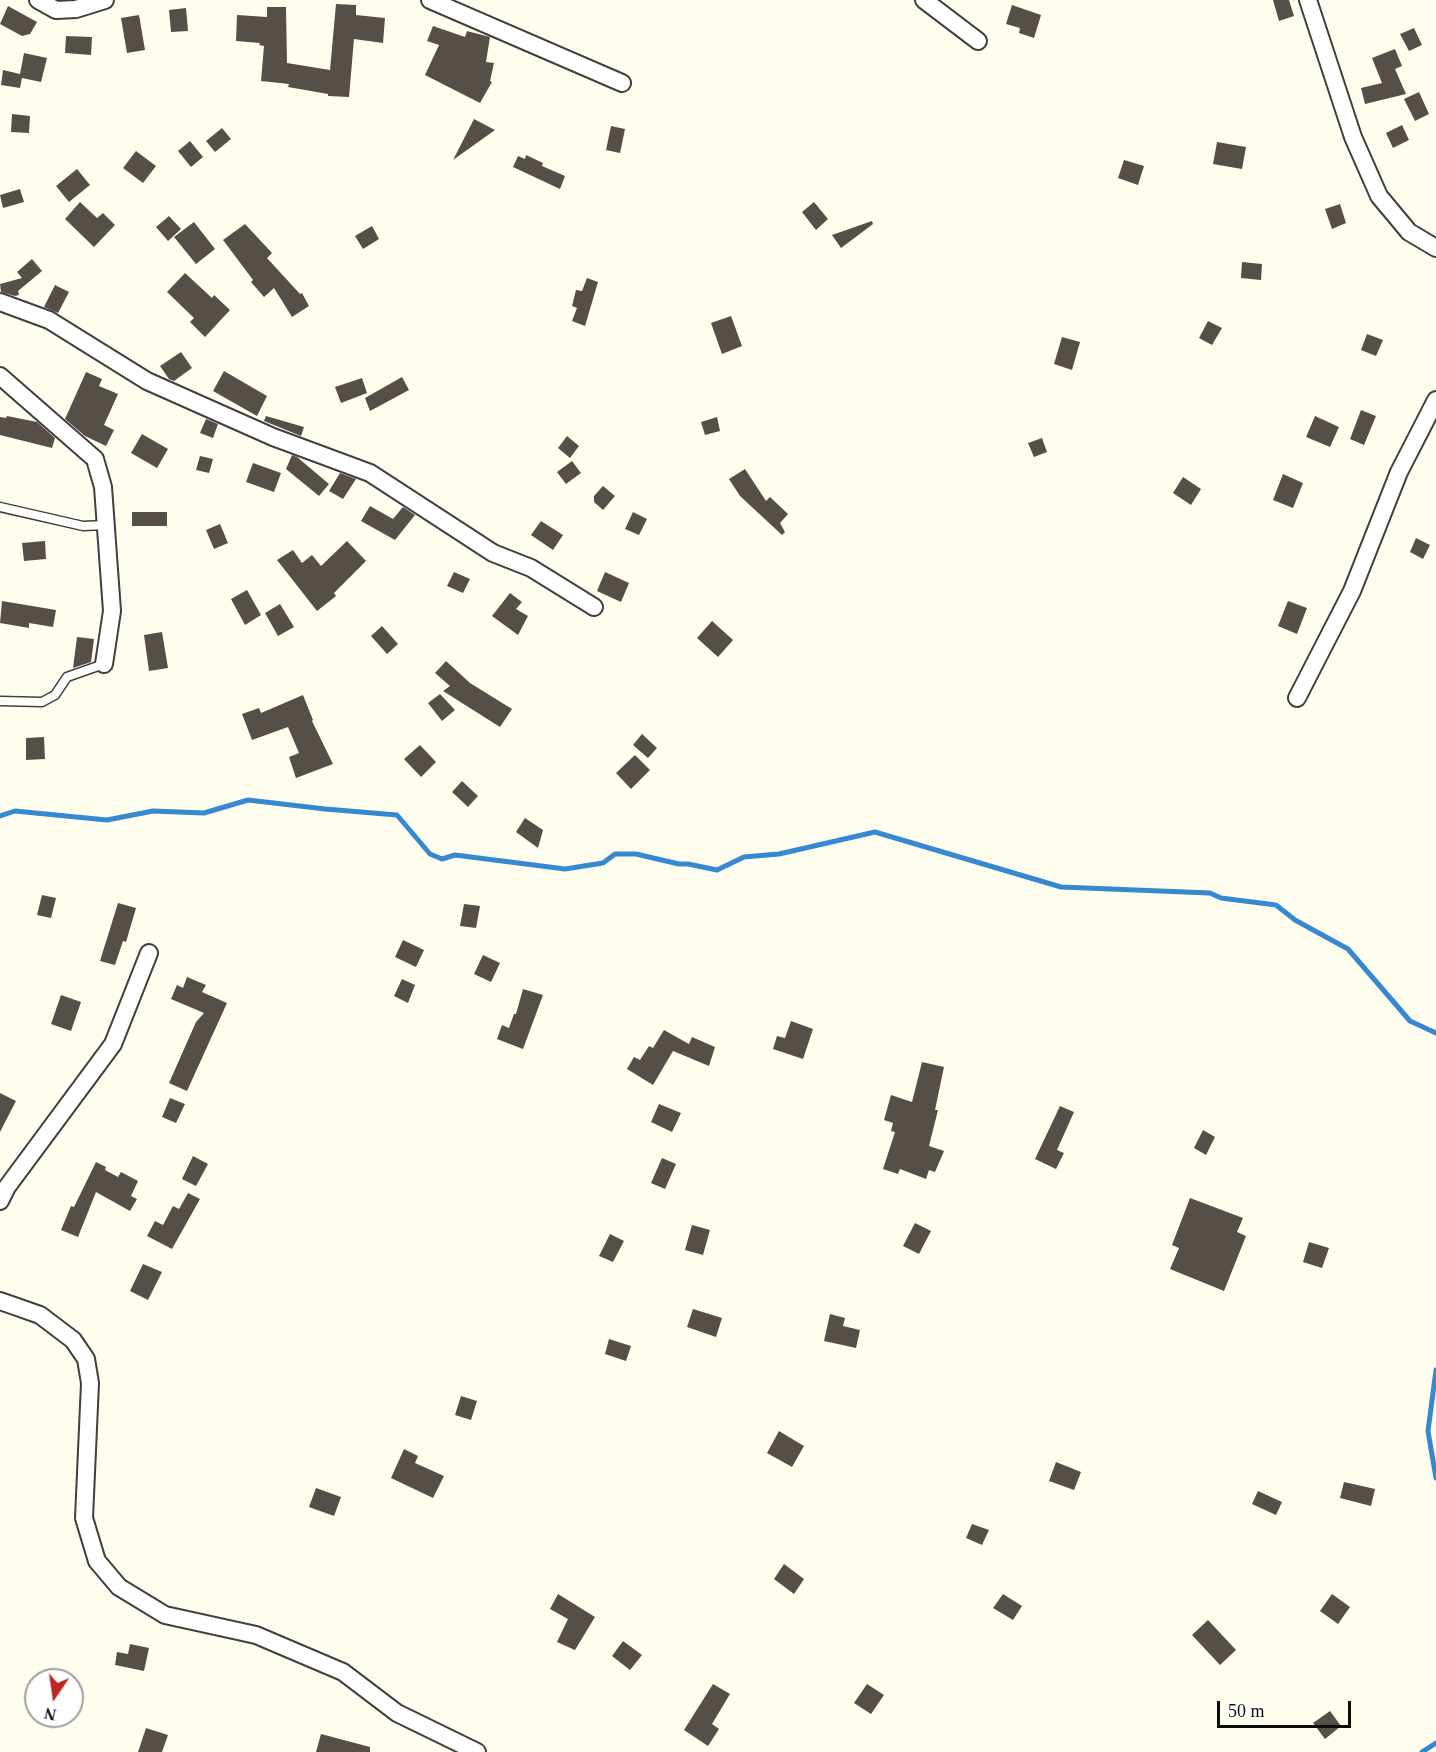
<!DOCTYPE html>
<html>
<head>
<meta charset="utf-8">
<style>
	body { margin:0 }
	#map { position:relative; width:1436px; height:1752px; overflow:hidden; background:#fffdee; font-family:Georgia,serif }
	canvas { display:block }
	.north { position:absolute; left:24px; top:1668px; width:60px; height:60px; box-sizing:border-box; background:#fff; border:2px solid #9e9e9e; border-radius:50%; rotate:193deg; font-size:16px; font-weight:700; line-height:24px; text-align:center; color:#0d0d0d }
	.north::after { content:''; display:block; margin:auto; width:21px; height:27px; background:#c12521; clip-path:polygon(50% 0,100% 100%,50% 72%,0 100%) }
	.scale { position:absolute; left:1217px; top:1701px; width:134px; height:27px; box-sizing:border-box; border:3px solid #0d0d0d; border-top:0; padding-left:8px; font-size:18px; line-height:21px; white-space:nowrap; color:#0d0d0d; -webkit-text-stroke:4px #fff; paint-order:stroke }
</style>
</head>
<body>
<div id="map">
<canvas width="1436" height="1752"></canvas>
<div class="north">N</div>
<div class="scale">50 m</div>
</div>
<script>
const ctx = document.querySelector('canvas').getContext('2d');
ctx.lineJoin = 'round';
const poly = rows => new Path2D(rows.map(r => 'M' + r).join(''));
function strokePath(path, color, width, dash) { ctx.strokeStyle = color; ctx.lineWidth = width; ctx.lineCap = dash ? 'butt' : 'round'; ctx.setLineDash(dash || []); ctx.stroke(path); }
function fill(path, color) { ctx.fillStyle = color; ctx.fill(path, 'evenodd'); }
strokePath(poly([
	[0,816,15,811,107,820,153,811,204,813,248,800,325,809,397,815,430,854,442,859,455,855,565,869,603,863,615,854,636,854,679,864,688,864,717,870,744,857,779,854,875,832,1061,887,1210,893,1221,898,1276,905,1295,920,1348,949,1410,1021,1436,1033],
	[1436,1370,1428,1431,1436,1478],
	[1422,1752,1436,1743]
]), '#3688d1', 5);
fill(poly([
	[1273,0,1289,0,1294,16,1279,21],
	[336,4,356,5,356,15,385,18,383,43,354,39,349,97,328,96,328,94,288,87,289,84,261,81,264,46,259,45,260,43,236,41,237,15,267,17,267,7,286,7,287,63,330,70],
	[1012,5,1041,15,1034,38,1019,33,1020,28,1006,24],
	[8,6,37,22,30,34,22,36,0,24],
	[186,8,188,31,171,32,169,10],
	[139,15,145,50,127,53,121,18],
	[433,26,465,37,467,31,490,37,486,62,494,63,490,81,492,82,480,103,425,75,439,45,427,41],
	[1414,28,1422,45,1409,51,1400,34],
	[66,36,92,37,91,55,65,53],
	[1395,49,1402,66,1395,69,1406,94,1365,104,1361,88,1382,83,1372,58],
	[24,53,47,58,41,82,22,78,20,88,1,85,3,70,20,74],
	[1419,92,1429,114,1415,121,1404,99],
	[12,114,30,116,29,133,11,132],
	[474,119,495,130,453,160],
	[1402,125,1409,140,1393,148,1386,133],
	[611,126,625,129,620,153,606,150],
	[222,128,231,139,215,152,206,141],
	[190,141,203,157,191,167,178,151],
	[1217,142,1246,147,1242,169,1213,164],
	[136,151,156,166,143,183,123,168],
	[526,155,543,163,542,166,565,176,560,189,513,167,518,156,525,159],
	[1124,160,1144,166,1138,185,1118,178],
	[77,169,90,185,69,202,56,186],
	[20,189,24,202,3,208,0,195],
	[80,202,97,218,103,213,115,225,94,247,65,219],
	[814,202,828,219,816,230,802,212],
	[1340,204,1346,223,1332,229,1325,209],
	[169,216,181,229,168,241,156,227],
	[872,221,873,224,841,248,832,235],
	[194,222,215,249,196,264,174,237],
	[245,224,272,253,267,258,300,294,302,293,309,306,292,317,274,288,264,297,251,282,253,280,223,240],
	[372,226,379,239,363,249,355,236],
	[32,259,42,271,18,291,19,295,15,296,1,292,0,284,22,278,17,272],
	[1242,262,1262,264,1261,280,1241,278],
	[185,273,212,298,214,295,230,310,205,337,190,322,194,318,167,292],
	[587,278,598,282,585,326,572,321,577,308,572,306,576,290,582,291],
	[55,285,69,292,58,313,44,307],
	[731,316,742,346,722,354,711,323],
	[1208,321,1222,328,1212,345,1199,338],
	[1367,334,1383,340,1376,356,1361,350],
	[1062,337,1080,342,1072,370,1054,364],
	[181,352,192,368,174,381,169,379,160,366],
	[224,371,267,396,257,416,213,391],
	[86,372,102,379,99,386,118,394,104,425,114,430,106,446,85,436,65,419],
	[402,377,409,390,370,411,365,398],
	[362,378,367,393,341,403,335,387],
	[1361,410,1376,416,1364,445,1350,439],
	[7,416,37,422,55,438,52,448,0,435,0,417,6,418],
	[266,416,304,427,301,436,264,421],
	[1315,416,1339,427,1330,447,1306,437],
	[717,417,720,431,705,435,701,422],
	[206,419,218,424,213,438,200,433],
	[142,434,168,449,157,468,131,453],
	[567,436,579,446,570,458,558,448],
	[1042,438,1047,452,1034,457,1028,443],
	[292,455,297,457,329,484,319,496,286,469],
	[200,456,213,459,209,473,196,470],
	[572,461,581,473,566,484,557,472],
	[253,463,281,473,274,492,246,482],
	[745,469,766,501,770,497,788,514,780,523,785,532,782,535,740,496,729,479],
	[340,473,356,479,343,499,329,491],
	[1283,474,1303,483,1293,508,1273,500],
	[1183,477,1201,489,1191,505,1173,493],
	[603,486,615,496,603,510,594,502,594,496],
	[370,506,393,519,403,507,415,515,395,540,361,521],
	[132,512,167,512,167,526,132,526],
	[633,512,647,519,639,535,625,529],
	[541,521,563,535,553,550,531,535],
	[220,524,228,543,214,549,206,530],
	[1416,538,1430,545,1423,559,1410,552],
	[45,541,46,559,24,561,22,543],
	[347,541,366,561,334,593,336,596,317,611,277,560,293,550,302,563,312,555,321,566],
	[454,572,470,579,463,593,447,586],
	[605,572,629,583,621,602,597,591],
	[247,590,261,615,245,625,231,599],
	[510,593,522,602,516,609,528,616,518,635,492,616],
	[2,601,56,610,53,627,29,623,29,628,0,623],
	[1288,601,1307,608,1297,634,1278,626],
	[280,604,294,627,278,636,265,613],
	[712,621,733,640,718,657,697,638],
	[382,626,398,644,387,654,371,636],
	[162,632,168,668,149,671,144,635],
	[77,637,94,639,91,662,73,668],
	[446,661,470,683,512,709,500,727,443,691,450,686,435,673],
	[440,694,455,710,442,721,428,703],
	[303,695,313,720,312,721,333,764,296,778,289,757,299,753,288,727,252,740,242,714,259,708,261,713],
	[642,734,657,748,648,758,633,745],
	[44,737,45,759,26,760,26,738],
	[420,745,436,762,421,777,404,759],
	[635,755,650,770,631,789,616,773],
	[462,781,478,796,468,807,452,792],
	[525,818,543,830,538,848,516,832],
	[42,895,56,898,51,918,37,915],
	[118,903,136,908,126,942,123,941,115,965,100,961],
	[464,904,480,906,476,928,460,926],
	[403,940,424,950,416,967,395,957],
	[483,955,500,963,491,982,474,974],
	[187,977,206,985,202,992,227,1003,187,1091,169,1083,196,1022,204,1013,171,999,177,985,183,988],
	[402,979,415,985,408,1003,394,996],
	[523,989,543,995,523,1049,497,1039,502,1025,509,1028,514,1014,516,1014],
	[61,995,81,1002,71,1031,51,1024],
	[791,1021,813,1029,803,1059,773,1049,777,1036,785,1038],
	[664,1030,689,1044,692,1037,715,1047,709,1066,673,1051,653,1085,627,1069,634,1057,640,1060,649,1046,653,1048],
	[922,1062,944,1067,935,1110,938,1110,929,1146,944,1151,935,1172,929,1170,926,1179,900,1169,898,1174,883,1169,895,1132,891,1131,893,1123,884,1120,891,1095,912,1102],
	[0,1093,16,1101,0,1132],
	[170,1098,185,1104,176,1123,162,1117],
	[659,1104,681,1113,672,1132,651,1122],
	[1060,1106,1074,1112,1057,1150,1064,1153,1056,1169,1035,1159],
	[1203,1130,1215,1137,1206,1155,1194,1148],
	[193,1156,208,1164,196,1186,182,1179],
	[662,1158,676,1164,665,1189,651,1183],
	[96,1162,106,1167,105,1170,118,1177,121,1172,138,1181,131,1196,137,1199,130,1211,96,1192,78,1237,61,1230,71,1206,74,1207],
	[188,1193,200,1199,172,1249,147,1236,155,1221,163,1225,173,1206,179,1209],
	[1190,1198,1243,1218,1237,1232,1246,1236,1224,1291,1170,1269,1179,1248,1172,1245],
	[915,1223,931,1231,919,1254,903,1246],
	[692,1225,710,1230,703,1255,685,1250],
	[610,1234,624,1241,613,1262,599,1256],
	[1309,1242,1329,1248,1322,1268,1303,1262],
	[143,1264,162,1272,148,1300,130,1291],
	[693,1309,722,1318,716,1337,687,1327],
	[830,1314,845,1318,843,1326,860,1330,856,1348,824,1341],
	[609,1339,631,1346,626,1361,605,1354],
	[461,1396,477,1401,471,1420,455,1415],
	[779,1431,804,1446,792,1467,767,1453],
	[404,1449,418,1456,415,1463,444,1476,433,1498,391,1478],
	[1056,1462,1081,1472,1074,1490,1049,1481],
	[1344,1482,1375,1489,1371,1506,1340,1498],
	[316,1488,341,1497,334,1516,309,1507],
	[1258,1491,1282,1502,1276,1515,1252,1504],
	[972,1524,989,1530,982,1545,966,1538],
	[784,1564,804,1579,794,1594,774,1579],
	[558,1594,595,1617,575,1650,557,1642,568,1619,550,1609],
	[1003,1594,1022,1606,1013,1620,993,1608],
	[1332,1594,1350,1607,1338,1624,1320,1611],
	[1208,1620,1236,1650,1220,1665,1192,1635],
	[623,1641,642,1655,630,1670,612,1656],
	[130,1644,149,1648,144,1671,115,1665,117,1652,128,1654],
	[713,1684,730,1694,712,1724,719,1729,708,1746,684,1730],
	[867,1684,884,1695,871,1714,854,1703],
	[1330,1711,1341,1726,1325,1739,1313,1723],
	[146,1728,168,1735,162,1752,138,1752],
	[321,1734,370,1747,370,1752,316,1752]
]), '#564f49');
const lane = poly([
	[0,507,83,526,106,525],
	[0,701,42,702,55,695,67,677,104,664]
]);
const street = poly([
	[38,0,56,10,76,9,105,0],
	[430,0,622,83],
	[924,0,978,41],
	[1308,0,1353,137,1379,196,1409,232,1436,248],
	[0,302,49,320,147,381,273,437,370,473,493,553,531,568,594,607],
	[0,376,95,459,103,487,112,611,104,664],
	[1297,698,1352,591,1399,472,1436,400],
	[0,1201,7,1187,113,1044,149,953],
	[0,1301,40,1315,73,1340,86,1359,90,1383,84,1518,97,1561,119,1587,165,1615,256,1635,343,1672,397,1713,477,1752]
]);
strokePath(lane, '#404040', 11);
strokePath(street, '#404040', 20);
strokePath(lane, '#fff', 8);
strokePath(street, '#fff', 16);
</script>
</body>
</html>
